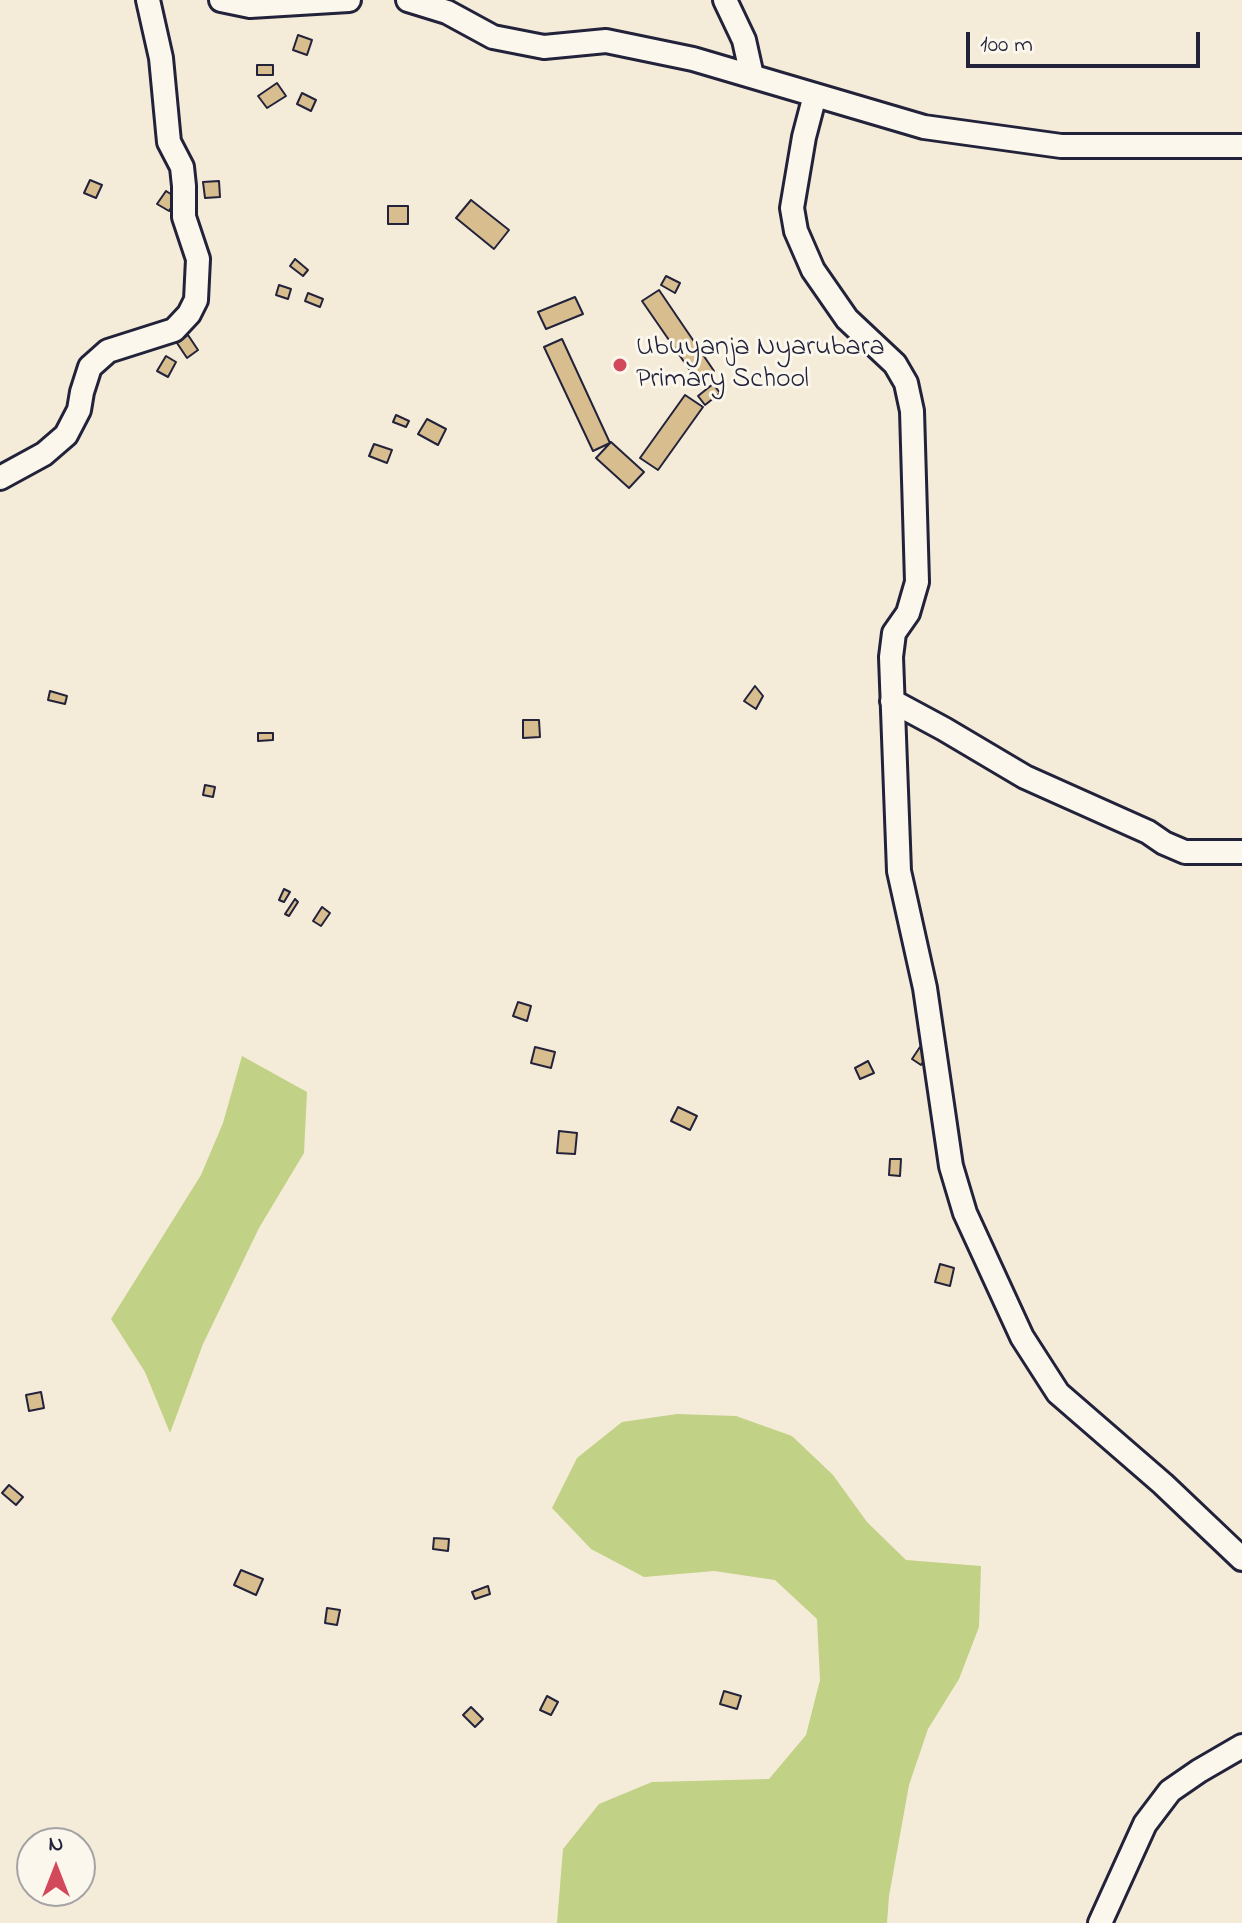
<!DOCTYPE html>
<html>
<head>
<meta charset="utf-8">
<style>
	body { margin:0 }
	#map { position:relative; width:1242px; height:1923px; overflow:hidden; background:#f4ecd9; font-family:"Indie Flower",sans-serif }
	canvas { display:block }
	.north { position:absolute; left:16px; top:1827px; width:80px; height:80px; box-sizing:border-box; background:#fbf7ec; border:2px solid #a4a2a5; border-radius:50%; rotate:0deg; font-size:22px; font-weight:700; line-height:32px; text-align:center; color:#22223b }
	.north::after { content:''; display:block; margin:auto; width:28px; height:36px; background:#d1495b; clip-path:polygon(50% 0,100% 100%,50% 72%,0 100%) }
	.scale { position:absolute; left:966px; top:32px; width:234px; height:36px; box-sizing:border-box; border:4px solid #22223b; border-top:0; padding-left:10px; font-size:24px; line-height:28px; white-space:nowrap; color:#22223b; -webkit-text-stroke:6px #fbf7ec; paint-order:stroke }
</style>
</head>
<body>
<div id="map">
<canvas width="1242" height="1923"></canvas>
<div class="north">N</div>
<div class="scale">100 m</div>
</div>
<script>
const ctx = document.querySelector('canvas').getContext('2d');
ctx.lineJoin = 'round';
function fill(path, color) { ctx.fillStyle = color; ctx.fill(path, 'evenodd'); }
const poly = rows => new Path2D(rows.map(r => 'M' + r).join(''));
function strokePath(path, color, width, dash) { ctx.strokeStyle = color; ctx.lineWidth = width; ctx.lineCap = dash ? 'butt' : 'round'; ctx.setLineDash(dash || []); ctx.stroke(path); }
function label(font, color, halo, rows, align = 'center') {
  ctx.font = font + ' "Indie Flower",sans-serif'; ctx.lineWidth = 6; ctx.setLineDash([]); ctx.textBaseline = 'middle'; ctx.strokeStyle = halo; ctx.fillStyle = color; for (const [text, x, y, turn = 0] of rows) {
    ctx.save(); ctx.translate(x, y); ctx.rotate((+turn || 0) * Math.PI / 180); ctx.textAlign = isNaN(turn) ? turn : align; if (halo) ctx.strokeText(text, 0, 0); ctx.fillText(text, 0, 0); ctx.restore();
  }
}
fill(poly([
	[242,1056,307,1092,304,1153,259,1228,203,1344,170,1433,145,1372,111,1319,201,1175,223,1123],
	[677,1414,736,1416,792,1436,833,1475,867,1522,906,1560,981,1566,979,1627,959,1679,928,1729,909,1785,889,1896,887,1923,557,1923,563,1849,599,1804,652,1782,769,1779,806,1735,820,1680,817,1619,775,1580,714,1571,644,1577,591,1549,552,1508,577,1458,622,1422]
]), '#c1d185');
const building = poly([
	[298,35,312,40,307,55,293,50,298,35],
	[257,65,273,65,273,75,257,75,257,65],
	[277,83,286,96,267,108,258,96,277,83],
	[302,93,316,100,311,111,297,104,302,93],
	[90,180,102,185,96,198,84,193,90,180],
	[219,181,220,197,205,198,203,182,219,181],
	[166,191,177,198,169,211,157,204,166,191],
	[471,200,509,230,494,249,456,218,471,200],
	[388,206,408,206,408,224,388,224,388,206],
	[295,259,308,270,303,276,290,266,295,259],
	[666,276,680,283,675,293,661,285,666,276],
	[279,285,291,289,288,299,276,295,279,285],
	[659,290,714,371,698,382,642,301,659,290],
	[308,293,323,299,320,307,305,301,308,293],
	[575,297,583,314,546,329,538,312,575,297],
	[188,335,198,350,187,358,177,343,188,335],
	[562,339,610,443,593,451,544,347,562,339],
	[166,356,176,362,168,377,157,371,166,356],
	[713,384,720,393,705,405,698,396,713,384],
	[685,395,703,407,658,470,640,458,685,395],
	[396,415,409,421,406,427,393,422,396,415],
	[427,419,446,429,438,445,418,434,427,419],
	[611,442,644,472,629,488,596,458,611,442],
	[374,444,392,450,387,463,369,456,374,444],
	[755,686,763,696,756,709,744,701,755,686],
	[50,691,67,696,65,704,48,700,50,691],
	[523,720,539,720,540,737,523,738,523,720],
	[258,733,273,733,273,740,258,741,258,733],
	[205,785,215,787,213,797,203,795,205,785],
	[284,889,290,892,284,902,279,900,284,889],
	[295,899,298,902,289,916,285,914,295,899],
	[322,907,330,913,321,926,313,921,322,907],
	[518,1002,531,1006,527,1021,513,1016,518,1002],
	[535,1047,555,1052,551,1068,531,1063,535,1047],
	[920,1047,929,1053,921,1065,912,1059,920,1047],
	[868,1061,874,1073,860,1079,855,1068,868,1061],
	[678,1107,697,1116,690,1130,671,1121,678,1107],
	[559,1131,577,1133,575,1154,557,1153,559,1131],
	[890,1159,901,1159,900,1176,889,1175,890,1159],
	[940,1264,954,1268,950,1286,935,1282,940,1264],
	[41,1392,44,1408,29,1411,26,1395,41,1392],
	[9,1485,23,1497,16,1505,2,1493,9,1485],
	[434,1538,449,1539,448,1551,433,1549,434,1538],
	[241,1570,263,1579,256,1595,234,1585,241,1570],
	[488,1586,490,1594,475,1599,472,1592,488,1586],
	[327,1608,340,1610,337,1625,325,1623,327,1608],
	[724,1691,741,1696,737,1709,720,1704,724,1691],
	[547,1696,558,1702,551,1715,540,1710,547,1696],
	[471,1707,483,1719,475,1727,463,1715,471,1707]
]);
fill(building, '#d8be8e');
strokePath(building, '#22223b', 2);
const minor = poly([
	[221,0,250,6,349,0],
	[408,0,447,12,493,37,544,47,606,41,693,59,924,127,1061,146,1242,146],
	[725,0,744,40,752,76],
	[815,95,804,137,792,208,796,231,813,270,847,319,895,364,906,383,912,411,917,582,908,613,894,633,891,657,899,871,925,988,951,1166,965,1213,1022,1337,1058,1393,1163,1484,1242,1559],
	[0,478,44,454,66,435,79,410,82,392,90,367,108,351,174,330,189,314,196,300,198,259,184,217,184,186,182,167,169,142,161,58,148,0],
	[892,701,944,729,1025,777,1148,832,1164,843,1185,852,1242,852],
	[1100,1923,1145,1824,1170,1791,1199,1771,1242,1746]
]);
strokePath(minor, '#22223b', 28);
strokePath(minor, '#fbf7ec', 22);
for (const [x, y, r, color] of [
	[620,365,8,"#d1495b"]
]) { const dot = new Path2D(); dot.arc(x, y, r, 0, 2 * Math.PI); ctx.fillStyle = color; ctx.fill(dot); strokePath(dot, '#fbf7ec', 3); }
label('28px', '#22223b', '#fbf7ec', [
	["Ubuyanja Nyarubara",636,349],
	["Primary School",636,381]
], 'left');
</script>
</body>
</html>
